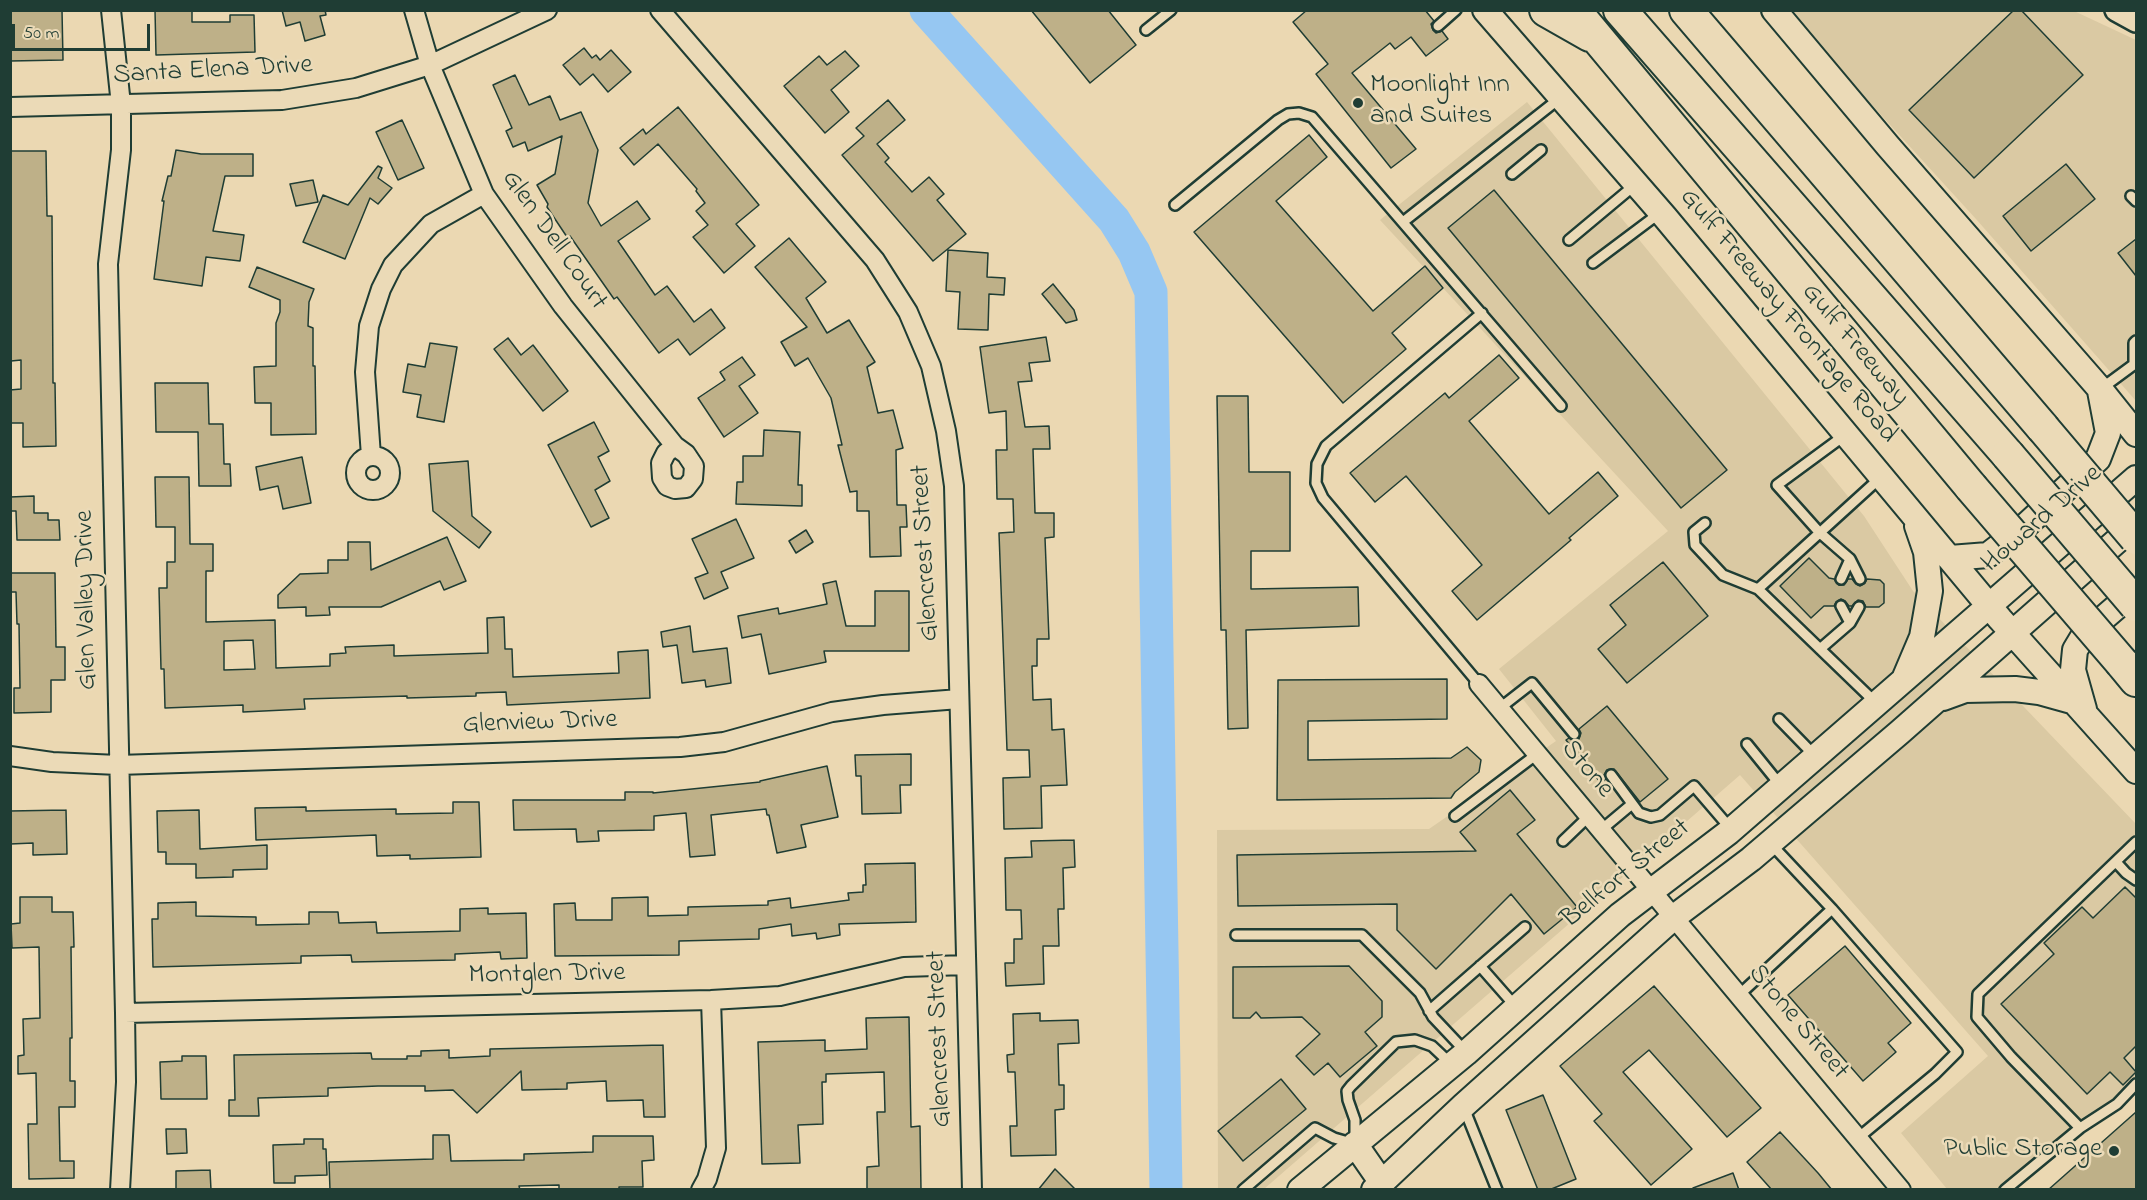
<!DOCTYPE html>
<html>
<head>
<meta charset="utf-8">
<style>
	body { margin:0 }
	#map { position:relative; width:2147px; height:1200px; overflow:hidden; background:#ebd8b2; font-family:"Indie Flower",sans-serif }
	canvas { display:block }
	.frame { position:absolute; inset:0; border:12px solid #1f3d34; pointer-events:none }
	.scale { position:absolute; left:12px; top:24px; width:138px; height:27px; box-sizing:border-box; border:3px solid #1f3d34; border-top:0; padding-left:8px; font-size:18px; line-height:21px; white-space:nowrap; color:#1f3d34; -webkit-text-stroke:4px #ebdab7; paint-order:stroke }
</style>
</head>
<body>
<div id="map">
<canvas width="2147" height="1200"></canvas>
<div class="frame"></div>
<div class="scale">50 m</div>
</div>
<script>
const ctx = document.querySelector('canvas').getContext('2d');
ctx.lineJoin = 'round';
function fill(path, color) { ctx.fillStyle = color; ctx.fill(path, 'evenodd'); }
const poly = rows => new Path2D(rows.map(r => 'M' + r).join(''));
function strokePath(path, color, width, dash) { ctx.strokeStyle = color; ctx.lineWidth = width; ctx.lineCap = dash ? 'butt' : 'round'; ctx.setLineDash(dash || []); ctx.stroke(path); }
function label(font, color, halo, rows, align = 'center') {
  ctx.font = font + ' "Indie Flower",sans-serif'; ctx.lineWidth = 5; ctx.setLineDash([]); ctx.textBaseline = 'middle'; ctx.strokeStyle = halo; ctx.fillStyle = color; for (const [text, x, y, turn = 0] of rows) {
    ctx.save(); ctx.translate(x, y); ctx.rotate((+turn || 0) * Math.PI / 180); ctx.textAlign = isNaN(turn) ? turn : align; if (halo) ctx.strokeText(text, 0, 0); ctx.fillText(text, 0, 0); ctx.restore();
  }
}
fill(poly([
	[1786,11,2074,11,2136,40,2136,401,1976,219],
	[1527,102,1864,516,1913,591,2136,824,2136,1087,2015,1189,1947,1189,1901,1133,1988,1056,1740,775,1264,1189,1218,1189,1217,830,1429,829,1556,741,1499,669,1668,531,1380,220]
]), '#dac9a3');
strokePath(poly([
	[926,10,1114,220,1134,252,1151,292,1166,1190]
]), '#96c7f2', 33);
const building = poly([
	[10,10,62,10,63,60,10,61,10,10],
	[155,10,192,10,192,22,230,22,230,15,254,15,255,52,156,55,155,10],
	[282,10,325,10,326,15,320,16,325,35,305,41,300,22,286,26,282,10],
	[1031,10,1108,10,1136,45,1090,83,1031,10],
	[1307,10,1425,10,1434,21,1431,24,1433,30,1436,33,1442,31,1448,39,1426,56,1411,37,1395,49,1390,43,1352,73,1416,149,1391,168,1316,74,1328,64,1293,22,1307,10],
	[2014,10,2021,10,2083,75,1974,178,1909,110,2014,10],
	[584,48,592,58,596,55,600,60,611,50,631,72,608,92,593,74,580,85,563,65,584,48],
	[845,51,859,66,831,90,849,112,825,133,784,86,819,56,827,65,845,51],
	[515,75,529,105,550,96,560,120,581,112,598,150,588,203,601,226,637,201,650,219,618,241,655,295,667,286,694,322,711,309,725,328,690,355,678,339,659,353,617,297,614,299,570,236,567,237,547,207,548,204,537,185,555,174,562,136,528,151,525,142,513,147,506,131,512,128,493,85,515,75],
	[888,100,905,120,877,144,889,158,885,162,912,192,929,177,944,194,937,200,966,234,933,261,842,155,864,136,856,128,888,100],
	[678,107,759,205,736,224,755,246,724,273,693,237,708,225,696,211,705,203,696,191,697,189,658,144,634,165,620,148,643,129,646,134,678,107],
	[402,120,424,168,398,180,376,132,402,120],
	[1309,135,1327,157,1276,201,1373,311,1425,266,1443,288,1392,333,1406,349,1343,403,1194,232,1309,135],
	[176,150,201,154,253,154,253,176,225,176,213,231,244,235,240,261,206,257,202,286,154,279,164,201,162,201,168,176,171,176,176,150],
	[10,151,46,151,47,216,52,216,53,383,55,383,56,446,23,447,23,423,10,423,10,390,21,389,21,360,11,361,10,151],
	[2066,164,2095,199,2031,251,2003,216,2066,164],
	[378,166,382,168,378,178,392,188,378,204,370,198,345,259,303,242,323,195,348,205,378,166],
	[313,180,318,202,296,206,290,184,313,180],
	[1494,190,1727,470,1681,508,1448,228,1494,190],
	[789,238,826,282,806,298,827,333,849,320,875,362,867,367,878,413,893,410,903,448,896,450,897,505,906,505,907,527,900,527,901,556,870,557,869,511,857,511,857,491,850,492,838,445,842,445,831,398,808,358,795,366,781,342,807,327,755,267,789,238],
	[2136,239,2136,276,2118,253,2136,239],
	[948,250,988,253,987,277,1005,278,1004,295,989,294,988,330,958,329,960,292,946,291,948,250],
	[257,267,314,289,309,302,308,326,313,328,313,366,315,366,316,434,271,435,271,403,255,403,254,367,276,366,276,323,280,312,280,300,249,287,257,267],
	[1053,284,1074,310,1077,320,1066,323,1042,294,1053,284],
	[1046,337,1050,361,1029,363,1032,381,1018,382,1025,427,1049,426,1050,449,1033,449,1035,513,1054,513,1054,537,1045,538,1049,639,1037,639,1037,666,1032,666,1033,700,1051,699,1052,730,1064,729,1067,785,1041,786,1042,828,1004,829,1003,778,1030,777,1029,750,1007,750,999,533,1014,532,1013,499,997,499,996,450,1007,450,1006,411,989,413,980,347,1046,337],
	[508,338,521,355,533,345,568,391,543,411,494,349,508,338],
	[430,343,457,347,444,422,417,417,421,395,403,392,408,364,425,367,430,343],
	[1499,355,1519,378,1469,421,1549,514,1598,472,1618,496,1569,538,1571,540,1477,620,1452,591,1482,565,1406,476,1375,502,1350,473,1445,393,1449,398,1499,355],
	[742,357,755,375,739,386,758,413,724,437,698,398,725,380,720,372,742,357],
	[155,383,208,383,209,424,223,424,224,464,230,464,231,486,199,486,198,432,156,432,155,383],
	[1217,396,1248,396,1249,472,1290,472,1290,551,1251,551,1251,589,1358,587,1359,626,1246,630,1248,728,1228,729,1226,630,1221,630,1217,396],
	[594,422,609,451,598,457,610,481,595,490,609,518,591,527,548,445,594,422],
	[764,430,800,432,798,485,802,485,802,506,736,504,737,482,743,482,743,456,763,456,764,430],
	[302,457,311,503,283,509,278,486,260,490,256,467,302,457],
	[468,461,472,516,491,532,479,548,433,511,429,464,468,461],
	[155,477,189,477,190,544,213,544,213,571,206,571,206,622,275,620,276,668,330,666,330,654,346,653,345,647,394,645,394,656,488,653,487,618,504,617,505,649,512,649,513,677,619,673,618,652,648,650,650,698,507,705,506,692,476,693,476,696,407,698,407,696,304,699,305,709,243,712,243,705,165,708,164,669,161,669,159,588,167,588,167,562,175,562,175,527,156,527,155,477],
	[253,640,255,669,224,670,224,641,253,640],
	[34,496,34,513,48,513,48,520,59,520,60,540,17,540,16,511,10,511,10,497,34,496],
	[736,519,754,558,721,572,728,588,704,599,695,578,708,573,692,539,736,519],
	[806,530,813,542,796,553,789,541,806,530],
	[447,537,466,581,444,590,440,581,381,607,329,607,330,615,306,616,306,607,278,608,278,595,300,574,328,573,328,560,348,560,348,542,370,542,371,570,447,537],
	[1809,558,1829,578,1834,579,1839,585,1844,585,1848,579,1852,579,1856,584,1860,586,1865,583,1867,579,1880,580,1884,584,1884,603,1879,607,1866,607,1863,601,1858,600,1852,606,1849,606,1845,601,1841,599,1836,602,1834,606,1824,606,1811,618,1780,586,1809,558],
	[1663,562,1708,616,1627,683,1598,649,1626,625,1610,605,1663,562],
	[10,573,55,573,56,647,65,647,65,680,51,680,51,712,14,713,14,688,20,688,19,624,17,624,16,592,10,592,10,573],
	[836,581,846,626,875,626,875,591,909,591,909,651,824,651,826,662,769,674,761,634,742,638,738,616,778,608,779,614,827,604,823,584,836,581],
	[690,626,693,652,727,648,731,683,706,687,705,680,682,683,677,645,663,647,661,632,690,626],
	[1447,679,1447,719,1308,721,1308,760,1451,758,1467,747,1481,760,1479,772,1455,792,1451,798,1277,800,1278,680,1447,679],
	[1607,706,1668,779,1640,802,1614,769,1607,770,1604,775,1606,779,1601,783,1566,740,1569,738,1575,741,1579,739,1581,733,1579,729,1607,706],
	[911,754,911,785,900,785,901,813,862,814,861,776,856,776,855,755,911,754],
	[827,766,838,817,801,825,806,847,777,853,769,815,767,815,766,809,711,815,715,855,690,857,686,813,654,816,654,830,598,831,599,841,577,842,576,829,514,830,513,800,625,800,625,792,653,792,653,793,760,782,760,781,827,766],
	[1510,790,1535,820,1517,834,1577,907,1544,934,1511,894,1436,969,1397,930,1397,904,1238,906,1237,855,1476,851,1460,832,1510,790],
	[453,802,479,802,481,857,410,859,410,855,377,856,376,835,256,840,255,808,306,807,306,811,396,809,396,814,453,813,453,802],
	[66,810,67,854,33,855,33,843,10,844,10,811,66,810],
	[199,810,200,849,267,845,267,869,233,870,233,877,196,878,196,864,166,864,166,852,158,852,157,811,199,810],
	[1074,840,1075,867,1063,868,1064,909,1058,909,1059,946,1043,946,1044,984,1006,986,1005,963,1014,963,1014,939,1022,939,1021,910,1006,910,1005,858,1032,857,1031,841,1074,840],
	[915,863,916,922,839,924,840,935,817,939,816,933,792,936,791,924,759,929,759,939,679,941,679,955,555,956,554,904,575,903,576,920,612,920,612,898,648,897,648,916,688,915,688,907,768,905,768,901,790,898,791,908,849,900,848,893,863,892,863,885,866,885,865,864,915,863],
	[2125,887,2136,898,2136,1046,2124,1058,2136,1072,2123,1085,2110,1072,2087,1094,2001,1004,2054,954,2044,943,2082,907,2093,918,2125,887],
	[20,897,52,897,52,912,73,912,74,947,71,947,72,1038,70,1038,70,1081,75,1081,75,1107,59,1107,60,1161,74,1161,74,1178,29,1179,28,1124,37,1124,36,1073,18,1074,18,1056,24,1055,23,1019,40,1018,39,947,12,948,11,924,20,923,20,897],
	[196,902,196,916,256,917,256,925,309,924,309,912,338,912,339,923,376,922,377,933,460,931,460,909,488,908,488,914,526,913,527,958,501,959,500,952,455,954,455,960,352,962,351,955,301,956,301,963,153,967,152,919,158,919,158,903,196,902],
	[1845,946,1911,1023,1888,1043,1896,1052,1863,1081,1788,995,1845,946],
	[1349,966,1382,1001,1382,1017,1365,1032,1377,1046,1340,1077,1328,1063,1314,1075,1296,1056,1320,1034,1302,1017,1261,1018,1256,1012,1250,1018,1233,1018,1233,967,1349,966],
	[1654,986,1761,1108,1727,1137,1649,1050,1623,1072,1692,1149,1651,1185,1594,1121,1602,1114,1560,1066,1654,986],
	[1040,1013,1040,1021,1078,1020,1079,1043,1058,1044,1059,1085,1064,1085,1064,1109,1055,1110,1056,1155,1011,1156,1010,1126,1017,1126,1015,1072,1008,1072,1007,1055,1014,1054,1013,1014,1040,1013],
	[909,1017,911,1127,920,1126,921,1190,867,1190,867,1167,879,1166,877,1112,885,1112,884,1072,826,1074,826,1082,822,1082,823,1124,798,1125,800,1163,762,1164,758,1042,825,1040,825,1051,867,1049,866,1018,909,1017],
	[663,1045,665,1117,644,1117,643,1100,607,1101,606,1081,567,1083,567,1089,522,1090,521,1071,477,1113,453,1090,425,1091,425,1086,378,1086,328,1088,328,1096,258,1098,259,1116,229,1116,229,1100,235,1100,234,1055,371,1053,372,1059,407,1059,407,1056,421,1056,421,1051,449,1050,449,1058,490,1056,490,1049,663,1045],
	[182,1056,206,1056,207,1099,161,1099,160,1062,182,1061,182,1056],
	[1281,1079,1306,1109,1243,1161,1218,1131,1281,1079],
	[1543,1095,1576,1179,1549,1190,1538,1190,1506,1110,1543,1095],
	[2136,1112,2136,1190,2048,1190,2136,1112],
	[166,1129,186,1129,187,1153,167,1154,166,1129],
	[1780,1132,1818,1173,1832,1190,1772,1190,1747,1162,1780,1132],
	[433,1135,449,1135,451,1161,524,1160,524,1154,593,1152,593,1136,653,1136,654,1160,642,1161,643,1187,619,1187,619,1190,559,1190,559,1185,519,1186,520,1190,330,1190,329,1162,433,1159,433,1135],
	[304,1139,323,1139,323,1149,326,1149,327,1175,295,1176,295,1183,274,1183,273,1145,304,1144,304,1139],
	[1055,1169,1076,1190,1038,1190,1055,1169],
	[210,1170,211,1190,176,1190,176,1171,210,1170],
	[1733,1173,1739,1190,1693,1190,1693,1188,1733,1173]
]);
fill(building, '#beb088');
strokePath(building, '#1f3d34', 1.5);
const service = poly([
	[1438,26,1456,10],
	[1146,30,1171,10],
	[1512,174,1541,150],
	[2131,196,2136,201],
	[1175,205,1278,120,1288,114,1299,113,1312,117,1561,406],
	[1403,222,1560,98],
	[1569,240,1636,184],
	[1593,263,1661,212],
	[2134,363,2134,343,2136,341],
	[2102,388,2136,363],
	[1845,435,1777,485,1819,532,1850,559],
	[1705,523,1694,532,1695,545,1723,575,1758,589,1876,703],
	[1841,579,1850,559,1860,579],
	[1758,589,1880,478],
	[1841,606,1850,623,1859,607],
	[1820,649,1850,623],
	[1479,684,1323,498,1316,483,1317,464,1326,446,1482,313],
	[1500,708,1532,683,1574,734],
	[1779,719,1814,755],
	[1747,744,1781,786],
	[1611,775,1639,813,1651,817,1660,815,1694,786,1730,828],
	[1455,816,1537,754],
	[1601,830,1632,804],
	[1563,841,1589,816],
	[2116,862,2126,873,2136,880],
	[1832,909,1957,1052,1935,1074,1858,1138],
	[1236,935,1362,935,1420,993,1433,1017,1465,1051],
	[1480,966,1516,1007],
	[1739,995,1832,909,1771,844],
	[1429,1011,1525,927],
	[1464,1108,1497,1190],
	[2080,1128,2117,1104,2136,1084],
	[1243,1190,1315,1128,1334,1138,1355,1144,1355,1120,1348,1100,1347,1091,1351,1086,1396,1042,1415,1040,1432,1046,1450,1063],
	[2005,1190,2080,1128,2011,1057,1977,1017,1978,994,2136,842]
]);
const minor = poly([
	[111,10,121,105,121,150,108,264,125,1013,126,1082,120,1190],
	[414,10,430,65,484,194,563,306,675,446,686,454,694,466,693,479,686,488,675,489,667,486,662,478,661,463,666,453,675,446],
	[660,10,875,260,908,312,931,366,946,431,954,486,972,1190],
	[10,107,282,100,356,88,430,65,547,10],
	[371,456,365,372,369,326,381,289,393,265,431,224,484,194],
	'356 473a17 17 0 1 1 34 0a17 17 0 1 1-34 0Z',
	[1479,684,1901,1190],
	[10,756,52,762,118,765,680,747,724,742,832,712,883,705,959,699],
	[125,1013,711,1000,780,996,904,967,966,965],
	[701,1190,707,1179,716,1148,711,1000]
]);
const tertiary = poly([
	[2116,10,2136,21]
]);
const secondary = poly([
	[1485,10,1665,217,2000,619,2136,771],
	[1774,10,1888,146,2100,389,2136,434],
	[1950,558,1988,555,2023,528,2098,459,2108,433,2100,391],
	[1905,677,1922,637,1930,591,1926,552,1917,526],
	[1943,698,1965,690,2015,689,2039,692,2075,702],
	[2084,709,2073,670,2075,650,2084,635,2136,590],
	[1355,1144,1382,1183],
	[1300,1190,1466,1053,1620,915,1729,832,2136,478],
	[1374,1190,1463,1106,1674,917,1751,859,1900,732,2136,524]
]);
const motorway = poly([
	[1546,10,1590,35],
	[1574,10,1971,487],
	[1620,10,2008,455],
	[1686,10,2043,428],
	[2122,663,2136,680]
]);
strokePath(service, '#1f3d34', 14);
strokePath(minor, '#1f3d34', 22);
strokePath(tertiary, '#1f3d34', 26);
strokePath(secondary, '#1f3d34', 28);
strokePath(motorway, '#1f3d34', 36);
strokePath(service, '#ebdab7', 9);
strokePath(minor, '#ebdab7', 18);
strokePath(tertiary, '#ebdab7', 21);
strokePath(secondary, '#ebdab7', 24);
strokePath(motorway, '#ebdab7', 32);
const motorwayBridge = poly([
	[2043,428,2136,538],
	[2008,455,2136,605],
	[1971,487,2122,663]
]);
strokePath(motorwayBridge, '#1f3d34', 36, []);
strokePath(motorwayBridge, '#ebdab7', 32);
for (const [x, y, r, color] of [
	[1358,103,6,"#1f3d34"],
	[2114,1151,6,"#1f3d34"]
]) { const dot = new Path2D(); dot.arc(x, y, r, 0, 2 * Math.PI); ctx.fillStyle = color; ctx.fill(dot); strokePath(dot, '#ebdab7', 2); }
label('27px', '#1f3d34', '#ebdab7', [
	["Santa Elena Drive",213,72,-3],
	["Glen Dell Court",553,241,55],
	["Gulf Freeway Frontage Road",1787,317,50],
	["Gulf Freeway",1854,346,50],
	["Howard Drive",2043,520,-41],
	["Glencrest Street",927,553,-93],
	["Glen Valley Drive",88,600,-91],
	["Glenview Drive",540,724,-2],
	["Stone",1586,770,50],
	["Bellfort Street",1627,875,-39],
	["Montglen Drive",547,976,-1],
	["Stone Street",1797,1023,50],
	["Glencrest Street",941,1039,-92]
]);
label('27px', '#1f3d34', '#ebdab7', [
	["Moonlight Inn",1370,87],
	["and Suites",1370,118],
	["Public Storage",2102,1151,"right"]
], 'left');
</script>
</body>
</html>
